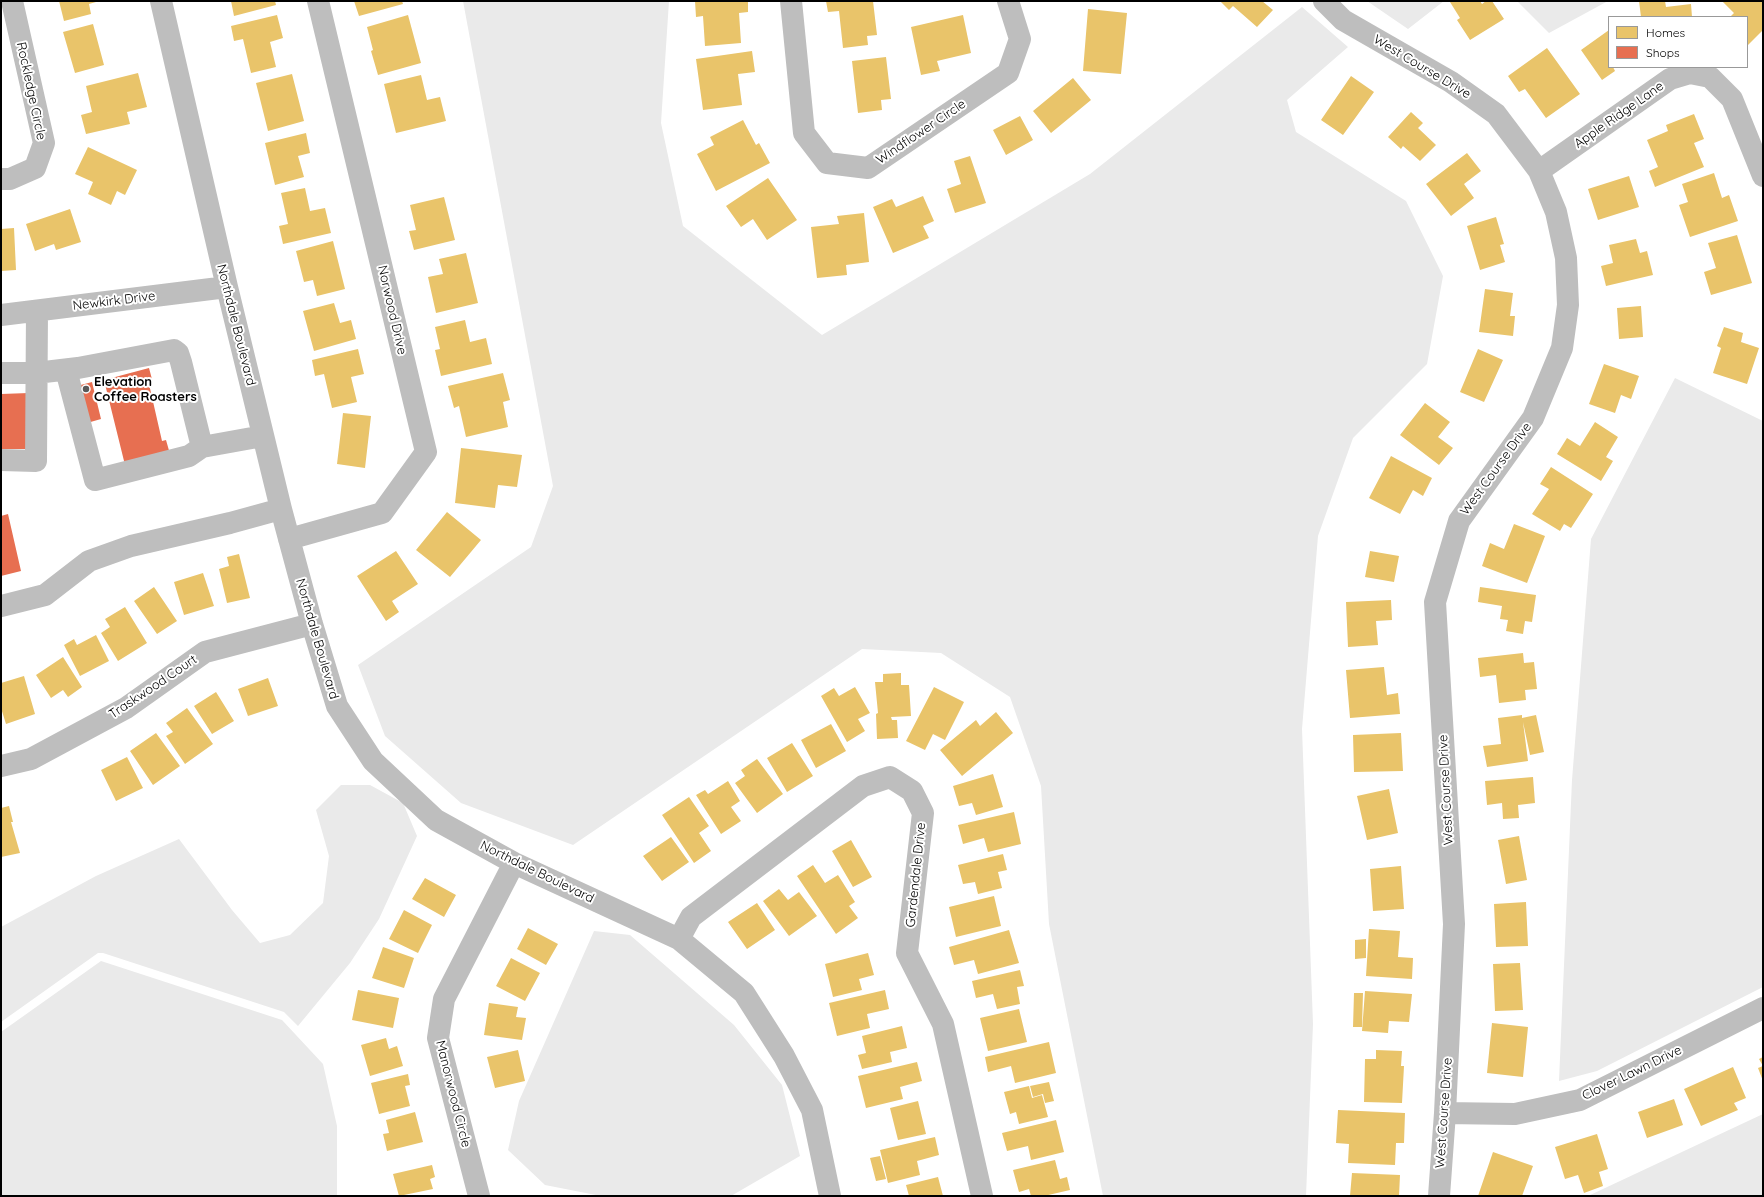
<!DOCTYPE html>
<html>
<head>
<meta charset="utf-8">
<style>
	body { margin:0 }
	#map { position:relative; width:1764px; height:1197px; overflow:hidden; background:#fff; font-family:Quicksand,sans-serif }
	canvas { display:block }
	.frame { position:absolute; inset:0; border:2px solid #000; pointer-events:none }
	.legend { position:absolute; left:1608px; top:16px; width:140px; height:52px; box-sizing:border-box; background:#fff; border:1px solid #999; margin:0; padding:5px 7px; list-style:none; font-size:12px; color:#000 }
	.legend li { display:flex; align-items:center; gap:8px; height:20px }
	.legend b { width:20px; border:1px solid #999 }
</style>
</head>
<body>
<div id="map">
<canvas width="1764" height="1197"></canvas>
<div class="frame"></div>
<ul class="legend">
<li><b style="height:11px;background:#e9c46a"></b>Homes</li>
<li><b style="height:11px;background:#e76f51"></b>Shops</li>
</ul>
</div>
<script>
const ctx = document.querySelector('canvas').getContext('2d');
ctx.lineJoin = 'round';
function fill(path, color) { ctx.fillStyle = color; ctx.fill(path, 'evenodd'); }
const poly = rows => new Path2D(rows.map(r => 'M' + r).join(''));
function strokePath(path, color, width, dash) { ctx.strokeStyle = color; ctx.lineWidth = width; ctx.lineCap = dash ? 'butt' : 'round'; ctx.setLineDash(dash || []); ctx.stroke(path); }
function label(font, color, halo, rows, align = 'center') {
  ctx.font = font + ' Quicksand,sans-serif'; ctx.lineWidth = 4; ctx.setLineDash([]); ctx.textBaseline = 'middle'; ctx.strokeStyle = halo; ctx.fillStyle = color; for (const [text, x, y, turn = 0] of rows) {
    ctx.save(); ctx.translate(x, y); ctx.rotate((+turn || 0) * Math.PI / 180); ctx.textAlign = isNaN(turn) ? turn : align; if (halo) ctx.strokeText(text, 0, 0); ctx.fillText(text, 0, 0); ctx.restore();
  }
}
fill(poly([
	[463,1,669,1,661,123,683,226,822,335,1090,174,1302,7,1348,47,1287,100,1296,132,1406,201,1443,276,1427,364,1353,438,1318,536,1302,729,1313,1024,1306,1196,1103,1196,1049,924,1041,786,1010,697,941,653,862,649,573,845,461,803,385,736,358,665,531,547,553,486],
	[1367,1,1444,1,1408,29],
	[1517,1,1608,1,1549,33],
	[1675,378,1763,421,1763,987,1597,1071,1559,1081,1572,780,1591,539],
	[341,785,370,785,403,803,417,836,379,919,350,963,298,1026,284,1012,103,953,98,953,1,1022,1,927,96,876,179,839,232,910,260,943,290,935,323,903,329,856,316,810],
	[594,931,630,935,734,1025,782,1085,800,1156,731,1196,601,1196,545,1185,508,1150,519,1101],
	[101,961,282,1020,323,1064,337,1126,337,1196,1,1196,1,1032],
	[1763,1114,1763,1196,1588,1196]
]), '#eaeaea');
fill(poly([
	[59,1,95,1,96,2,89,4,91,14,64,21],
	[231,1,275,1,276,5,234,16],
	[354,1,402,1,403,4,359,16],
	[695,1,748,1,748,12,739,13,741,43,705,46,703,16,696,17],
	[826,1,873,1,877,35,867,36,868,45,843,48,839,11,828,12],
	[1220,1,1262,1,1273,10,1257,27,1233,6,1229,10],
	[1452,1,1480,1,1482,4,1486,1,1492,1,1504,19,1470,40,1457,20,1460,18,1450,2],
	[1639,1,1665,1,1666,7,1691,4,1692,17,1641,17],
	[1722,1,1761,1,1763,3,1763,30,1747,46,1747,17,1730,17,1734,13],
	[1088,9,1127,13,1121,74,1083,71],
	[277,15,283,38,270,42,276,67,251,73,243,39,234,41,231,26],
	[408,15,421,63,378,75,371,51,373,50,367,27],
	[963,15,971,53,937,61,940,71,921,75,911,27],
	[93,24,104,65,75,73,63,32],
	[1609,30,1609,67,1613,67,1615,71,1602,80,1581,50],
	[1547,48,1580,94,1546,118,1525,89,1519,92,1508,76],
	[752,51,755,72,738,74,742,105,703,110,696,59],
	[886,57,891,99,881,100,882,110,858,113,852,61],
	[138,73,147,107,127,112,130,124,86,134,81,115,92,112,86,86],
	[292,74,304,121,268,131,256,83],
	[421,75,427,100,440,97,446,121,396,133,384,84],
	[1351,76,1374,92,1343,135,1321,120],
	[1073,78,1091,100,1051,133,1033,111],
	[1411,112,1423,123,1418,128,1436,145,1420,161,1403,146,1401,149,1388,137],
	[1694,114,1704,139,1694,143,1704,167,1655,187,1649,171,1658,167,1647,140,1668,131,1666,125],
	[1020,116,1033,140,1006,155,993,130],
	[743,120,756,145,759,143,770,163,716,191,697,154,714,145,710,137],
	[306,133,310,153,298,156,304,177,275,185,265,143],
	[88,147,137,170,125,195,117,191,111,205,88,194,93,182,75,174],
	[1467,153,1481,171,1464,184,1474,198,1451,216,1426,184],
	[970,156,986,203,955,213,947,189,961,184,954,161],
	[1714,173,1722,198,1729,195,1738,221,1690,237,1679,205,1688,202,1682,184],
	[1629,176,1639,207,1598,220,1588,189],
	[768,178,797,220,767,240,753,219,741,227,726,206],
	[305,188,310,211,325,208,331,233,283,244,279,226,288,224,281,193],
	[923,196,934,221,923,226,929,238,893,253,873,207,892,199,896,207],
	[444,197,455,240,414,250,409,231,416,230,410,205],
	[70,209,81,242,56,250,54,244,35,251,26,224],
	[864,213,869,262,846,265,847,275,817,278,811,227,839,224,837,216],
	[1496,217,1504,244,1500,245,1505,262,1480,270,1467,226],
	[14,228,16,270,1,271,1,229],
	[1737,235,1752,283,1711,295,1704,272,1716,268,1708,243],
	[1636,239,1640,253,1647,251,1653,275,1606,286,1601,266,1613,263,1609,245],
	[333,241,345,289,317,296,313,280,304,282,296,251],
	[466,253,478,303,436,313,428,277,443,274,439,259],
	[1485,289,1513,293,1510,316,1515,316,1513,336,1479,332],
	[334,303,340,323,351,320,356,339,314,351,303,311],
	[1641,306,1643,337,1619,339,1617,308],
	[465,320,470,342,486,338,492,364,441,376,435,350,440,349,435,327],
	[1724,327,1743,333,1741,342,1759,348,1747,384,1713,373,1721,348,1717,346],
	[358,349,364,374,351,377,357,402,332,408,324,374,315,376,312,360],
	[1478,349,1503,360,1484,402,1460,392],
	[1604,364,1639,376,1631,399,1621,395,1615,413,1589,404],
	[503,373,510,400,503,402,508,427,466,437,459,406,454,408,448,386],
	[1425,403,1450,422,1438,437,1453,448,1439,465,1400,435],
	[343,413,371,416,365,468,337,464],
	[1595,422,1618,437,1606,457,1613,461,1601,481,1557,454,1567,438,1580,446],
	[461,448,522,455,517,487,498,485,495,508,455,503],
	[1391,456,1432,478,1423,496,1413,490,1400,514,1369,498],
	[1551,467,1593,494,1571,528,1564,524,1560,531,1532,514,1549,489,1540,484],
	[447,512,481,540,450,577,416,550],
	[1514,524,1545,536,1527,583,1482,566,1490,543,1504,549],
	[396,551,418,584,392,601,399,612,386,621,357,576],
	[1370,551,1399,556,1394,582,1365,577],
	[239,554,250,598,227,603,219,569,229,566,227,557],
	[203,573,214,606,184,615,174,582],
	[154,587,177,621,157,634,134,601],
	[1480,587,1536,595,1532,622,1525,621,1523,634,1506,631,1508,620,1500,619,1502,606,1478,602],
	[1391,600,1392,620,1376,621,1378,645,1348,647,1346,602],
	[125,607,147,643,118,661,101,633,110,627,105,619],
	[96,635,109,661,80,676,64,645,74,639,77,645],
	[1523,653,1524,663,1534,662,1537,689,1525,690,1526,700,1499,703,1496,675,1480,677,1478,658],
	[63,657,82,687,68,697,63,690,51,698,36,675],
	[1384,667,1387,695,1398,693,1400,714,1350,718,1346,670],
	[901,673,901,685,909,685,911,716,891,717,892,720,897,720,898,738,877,739,876,714,878,713,875,682,883,682,883,674],
	[24,676,35,714,6,724,1,708,1,683],
	[268,678,278,706,248,716,238,689],
	[855,687,870,713,858,719,865,731,847,742,821,696,834,688,839,696],
	[934,687,964,702,945,740,933,734,925,750,906,741],
	[216,692,234,721,212,734,194,706],
	[187,708,213,744,185,764,166,736,173,732,166,723],
	[996,712,1013,733,962,776,940,750,976,720,980,726],
	[1522,715,1522,718,1536,715,1544,752,1530,755,1523,722,1528,761,1487,767,1483,746,1501,744,1498,718],
	[831,724,846,751,816,768,801,740],
	[156,733,180,766,153,785,130,751],
	[1401,733,1403,771,1354,772,1353,735],
	[792,743,813,776,787,792,767,758],
	[127,757,143,788,116,801,101,770],
	[757,759,783,794,757,813,735,783,745,776,741,770],
	[993,774,1003,807,976,815,972,803,959,806,953,786],
	[1533,777,1535,803,1518,805,1519,818,1503,819,1502,803,1487,805,1485,781],
	[728,781,740,801,731,807,741,821,721,834,696,795,705,790,708,794],
	[1389,789,1398,833,1367,840,1357,796],
	[689,797,709,826,699,833,711,851,694,863,662,815],
	[9,806,13,822,11,822,20,853,1,857,1,808],
	[1014,812,1021,844,988,852,984,838,963,844,958,825],
	[1519,836,1527,880,1506,884,1498,840],
	[671,837,689,862,662,881,643,856],
	[851,840,872,877,853,887,832,851],
	[1003,854,1007,870,998,872,1002,888,978,894,975,882,963,884,958,865],
	[813,865,825,883,838,875,855,902,849,906,858,918,836,934,797,876],
	[1401,866,1404,909,1373,911,1370,869],
	[425,878,456,895,444,917,412,899],
	[779,889,788,900,799,892,817,916,789,936,763,901],
	[994,896,1001,926,956,937,949,907],
	[1526,902,1528,946,1496,947,1494,904],
	[757,903,775,930,747,949,728,922],
	[404,910,432,925,418,953,389,939],
	[528,928,558,944,546,965,517,949],
	[1369,929,1400,931,1398,957,1413,958,1412,979,1366,976],
	[1009,930,1019,963,978,974,974,960,954,965,949,947],
	[1366,939,1366,958,1355,959,1355,940],
	[383,947,414,958,404,988,372,978],
	[868,953,874,975,859,979,862,990,833,997,825,964],
	[511,958,540,973,525,1001,496,986],
	[1520,963,1523,1010,1495,1011,1493,964],
	[1020,970,1024,986,1017,987,1020,1004,997,1009,993,994,976,998,972,981],
	[358,990,399,998,393,1028,352,1020],
	[885,990,889,1009,867,1014,870,1028,837,1036,829,1003],
	[1365,991,1412,994,1409,1022,1389,1021,1388,1033,1362,1031],
	[1354,993,1363,993,1362,1027,1353,1027],
	[489,1003,518,1007,516,1017,526,1018,522,1040,484,1035],
	[1019,1009,1027,1042,988,1051,980,1018],
	[1492,1023,1528,1027,1523,1077,1487,1073],
	[902,1026,907,1048,890,1052,892,1062,862,1069,858,1055,866,1053,862,1036],
	[386,1038,389,1049,397,1046,403,1066,370,1076,361,1045],
	[1049,1042,1056,1073,1015,1083,1011,1066,988,1072,985,1057],
	[518,1050,525,1081,495,1088,487,1057],
	[1376,1050,1402,1051,1401,1066,1404,1066,1402,1103,1364,1102,1365,1059,1376,1059],
	[1763,1057,1763,1081,1758,1068,1763,1066,1759,1059],
	[917,1062,922,1081,900,1087,903,1099,866,1108,858,1076],
	[1733,1067,1746,1098,1734,1103,1738,1110,1701,1126,1684,1089],
	[408,1074,410,1085,405,1086,410,1106,379,1114,371,1083],
	[1049,1082,1054,1101,1045,1103,1043,1094,1033,1097,1030,1086],
	[1029,1086,1032,1098,1042,1095,1048,1117,1019,1124,1016,1112,1010,1114,1004,1092],
	[1674,1099,1683,1125,1647,1138,1638,1112],
	[918,1101,926,1134,898,1140,890,1108],
	[1338,1110,1405,1113,1404,1143,1396,1143,1395,1165,1348,1163,1349,1144,1336,1143],
	[415,1112,423,1142,387,1151,383,1134,389,1133,386,1120],
	[1056,1120,1064,1152,1031,1160,1028,1146,1007,1151,1002,1133],
	[1597,1134,1608,1169,1599,1172,1603,1186,1584,1193,1578,1175,1565,1179,1555,1147],
	[935,1137,939,1155,917,1161,920,1175,888,1183,880,1150],
	[1493,1152,1533,1166,1522,1196,1478,1196],
	[880,1156,886,1179,876,1181,870,1158],
	[1055,1160,1060,1179,1067,1177,1070,1190,1044,1196,1031,1196,1029,1189,1019,1192,1013,1170],
	[432,1165,435,1177,430,1179,433,1189,399,1196,393,1174],
	[1352,1173,1400,1175,1399,1196,1350,1196],
	[938,1177,943,1196,909,1196,906,1185]
]), '#e9c46a');
fill(poly([
	[149,368,153,383,149,384,162,441,166,440,170,454,125,465,104,380],
	[92,382,101,419,87,423,77,386],
	[29,393,30,449,1,449,1,394],
	[8,514,21,571,1,576,1,516]
]), '#e76f51');
strokePath(poly([
	[161,1,227,287,281,509,312,624,337,706,373,761,436,820,514,863,679,939,744,993,784,1056,812,1110,830,1196],
	[791,1,804,133,827,163,868,168,1008,73,1020,39,1008,1],
	[1324,1,1343,20,1451,82,1496,114,1539,171,1556,212,1566,258,1568,305,1562,348,1533,418,1459,521,1435,602,1454,924,1445,1113,1439,1196],
	[1539,171,1670,79,1690,73,1710,77,1732,99,1763,176],
	[1,179,10,179,35,168,44,143,12,1],
	[1,315,227,287],
	[66,370,95,480,189,456,202,447],
	[1,373,36,373,78,368,174,350,178,353,181,362,202,447,263,436],
	[1,460,36,461,37,311],
	[289,539,382,513,426,452,318,1],
	[1,606,45,595,89,561,131,546,230,523,281,509],
	[1,766,31,759,126,708,205,652,312,624],
	[679,939,691,917,863,786,890,777,912,791,923,813,907,953,943,1024,982,1196],
	[1445,1113,1515,1114,1580,1100,1763,1008],
	[479,1196,438,1038,444,999,514,863]
]), '#bebebe', 22);
for (const [x, y, r, color] of [
	[86,389,4,"#595959"]
]) { const dot = new Path2D(); dot.arc(x, y, r, 0, 2 * Math.PI); ctx.fillStyle = color; ctx.fill(dot); strokePath(dot, '#fff', 1.5); }
label('13px', '#000', '#fff', [
	["West Course Drive",1422,67,31],
	["Rockledge Circle",31,91,78],
	["Apple Ridge Lane",1619,115,-35],
	["Windflower Circle",921,132,-34],
	["Newkirk Drive",114,301,-7],
	["Norwood Drive",392,310,77],
	["Northdale Boulevard",236,325,76],
	["West Course Drive",1496,469,-54],
	["Northdale Boulevard",317,639,74],
	["Traskwood Court",153,687,-34],
	["West Course Drive",1446,790,-93],
	["Northdale Boulevard",537,872,26],
	["Gardendale Drive",916,875,-84],
	["Clover Lawn Drive",1632,1073,-26],
	["Manorwood Circle",453,1094,76],
	["West Course Drive",1444,1113,-86]
]);
label('bold 13px', '#000', '#fff', [
	["Elevation",94,382],
	["Coffee Roasters",94,397]
], 'left');
</script>
</body>
</html>
